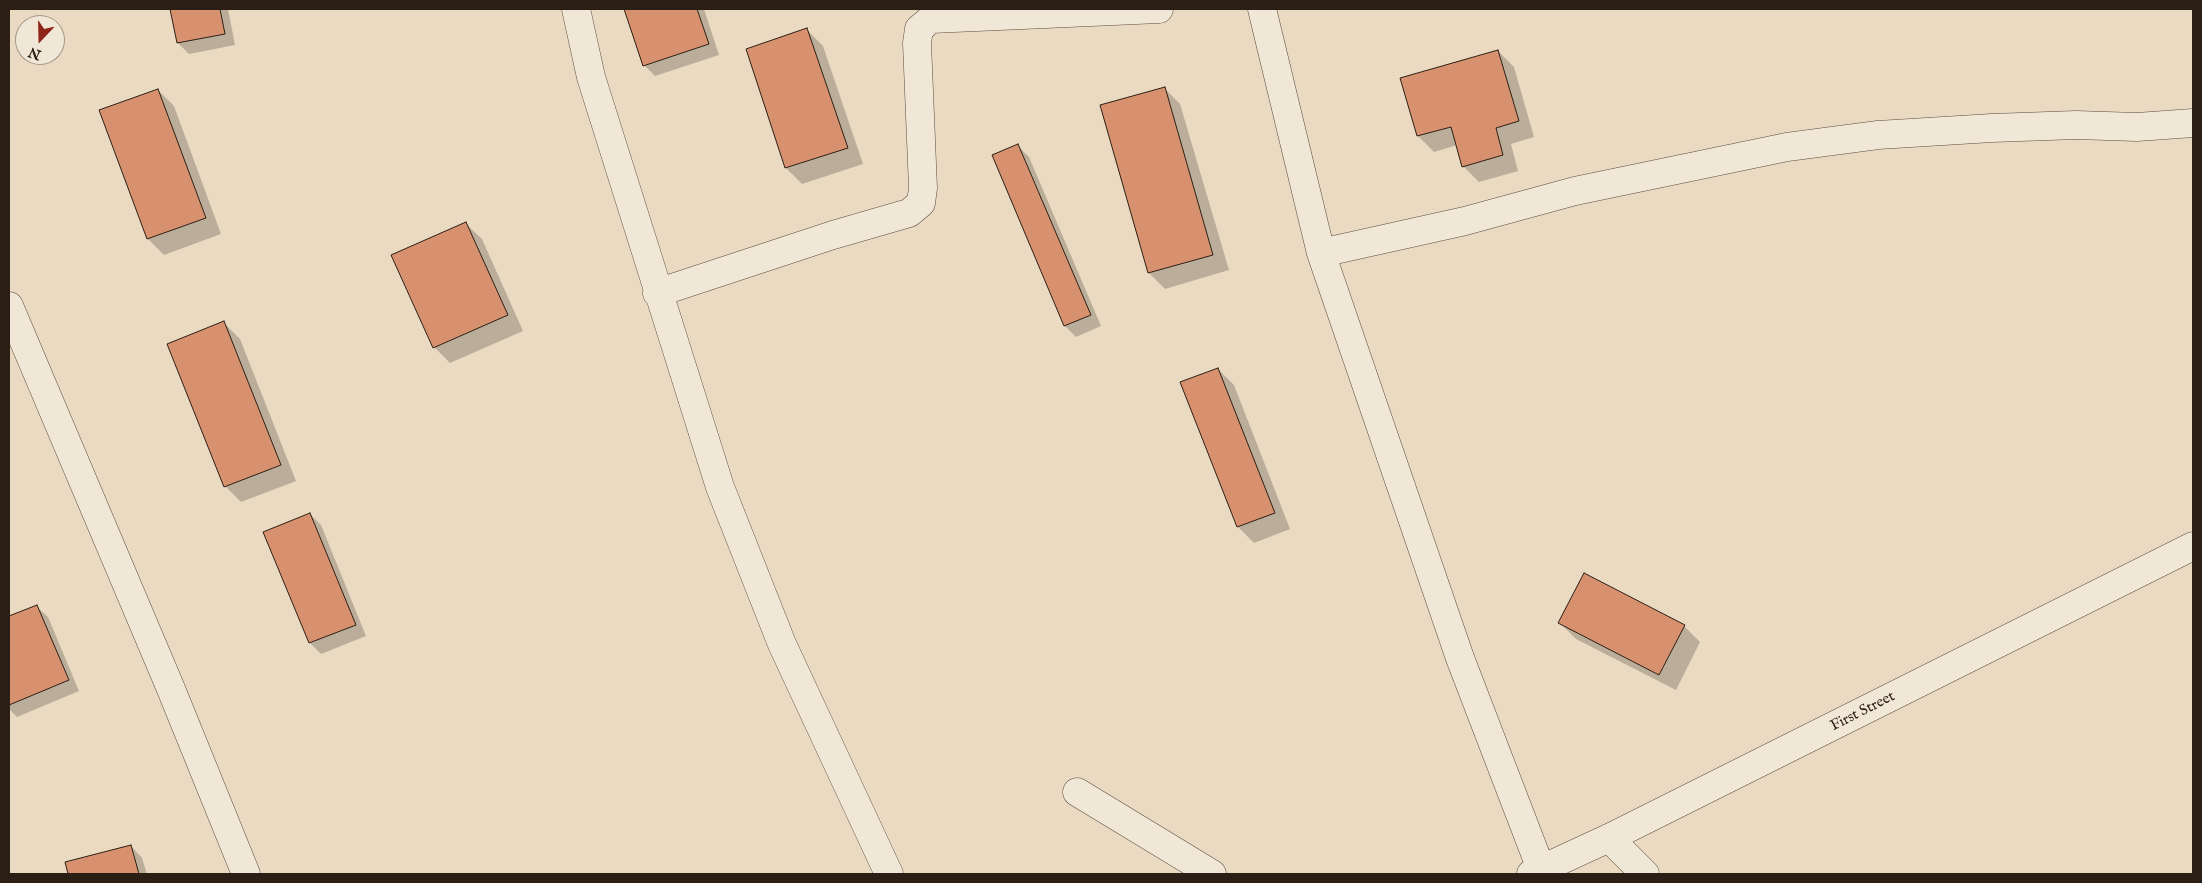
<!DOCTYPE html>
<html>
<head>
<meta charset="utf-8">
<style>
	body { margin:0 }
	#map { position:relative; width:2202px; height:883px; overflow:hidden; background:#e9dac1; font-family:"IM FELL English",serif }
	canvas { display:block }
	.frame { position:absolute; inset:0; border:10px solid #2b1e15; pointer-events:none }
	.north { position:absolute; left:15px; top:15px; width:50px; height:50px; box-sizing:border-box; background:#f1e7d7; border:1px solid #a29789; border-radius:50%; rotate:201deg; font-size:14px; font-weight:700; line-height:20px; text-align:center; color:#2b1e15 }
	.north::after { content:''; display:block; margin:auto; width:18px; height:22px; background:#8f2418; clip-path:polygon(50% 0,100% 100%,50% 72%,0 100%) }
</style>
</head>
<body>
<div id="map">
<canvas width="2202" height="883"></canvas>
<div class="frame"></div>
<div class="north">N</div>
</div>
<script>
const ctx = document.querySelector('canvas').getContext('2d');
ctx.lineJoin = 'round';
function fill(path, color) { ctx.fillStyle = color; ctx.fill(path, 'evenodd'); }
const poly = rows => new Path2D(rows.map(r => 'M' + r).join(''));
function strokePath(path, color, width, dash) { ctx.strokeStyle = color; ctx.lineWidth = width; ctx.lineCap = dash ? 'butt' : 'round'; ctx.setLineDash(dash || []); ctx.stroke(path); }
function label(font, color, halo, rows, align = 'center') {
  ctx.font = font + ' "IM FELL English",serif'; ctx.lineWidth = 4; ctx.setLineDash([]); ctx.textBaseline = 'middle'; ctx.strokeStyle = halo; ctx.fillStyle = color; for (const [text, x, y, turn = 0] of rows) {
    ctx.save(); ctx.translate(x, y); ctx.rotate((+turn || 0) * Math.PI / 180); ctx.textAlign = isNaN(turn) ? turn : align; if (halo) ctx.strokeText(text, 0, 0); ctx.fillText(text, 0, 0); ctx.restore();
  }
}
fill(poly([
	[171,9,228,9,235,45,189,54,178,43],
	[625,9,704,9,719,55,655,76,644,65],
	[807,30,823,46,863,164,802,184,786,168,747,50],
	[1498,51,1514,67,1534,137,1511,144,1518,171,1479,182,1463,166,1457,145,1434,152,1418,136],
	[1164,88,1180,104,1229,270,1165,289,1149,273,1101,106],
	[158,90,174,106,221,234,164,255,148,239],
	[1018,146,1029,157,1101,326,1076,337,1065,326,993,156],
	[466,224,482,239,523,331,450,363,434,347],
	[224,323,240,339,296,481,241,502,225,486],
	[1218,369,1234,385,1290,529,1254,543,1238,527,1182,382],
	[310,514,321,525,366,636,321,654,310,643,264,532],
	[36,606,48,617,79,691,17,717,9,709,9,618],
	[1560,623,1684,626,1700,642,1676,690,1576,639],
	[131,846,142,858,147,874,70,874,67,863]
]), '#0003');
const building = poly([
	[170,9,220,9,225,34,177,43,170,9],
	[624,9,697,9,709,44,643,66,624,9],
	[807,28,848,148,785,168,746,49,807,28],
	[1498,50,1519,121,1496,128,1503,155,1462,167,1451,127,1417,136,1400,78,1498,50],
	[1165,87,1213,255,1148,273,1100,105,1165,87],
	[158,89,206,218,147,239,99,110,158,89],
	[1018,144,1091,315,1064,326,992,155,1018,144],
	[466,222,508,315,433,348,391,255,466,222],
	[224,321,281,465,224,487,167,344,224,321],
	[1218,368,1275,513,1237,527,1180,382,1218,368],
	[310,513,356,625,309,643,263,532,310,513],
	[1584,573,1685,625,1659,675,1558,623,1584,573],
	[37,605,69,680,9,705,9,616,37,605],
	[131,845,139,874,68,874,65,862,131,845]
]);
fill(building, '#d8916e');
strokePath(building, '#2b1e15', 1);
const street = poly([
	[576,9,591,77,720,487,782,644,889,874],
	[1262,9,1321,253,1460,658,1541,869],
	[1321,253,1465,221,1575,191,1787,147,1878,135,1992,128,2076,125,2137,127,2193,123],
	[657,293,833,235,909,213,921,203,923,188,917,43,919,29,931,19,1159,9],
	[9,306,171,689,246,874],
	[1077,792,1212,874],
	[1609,838,1645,874],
	[1531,874,1609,838,2193,546]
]);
strokePath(street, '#5a4d40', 29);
strokePath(street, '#f1e7d7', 28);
label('15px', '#2b1e15', '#f1e7d7', [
	["First Street",1863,712,-27]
]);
</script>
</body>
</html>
